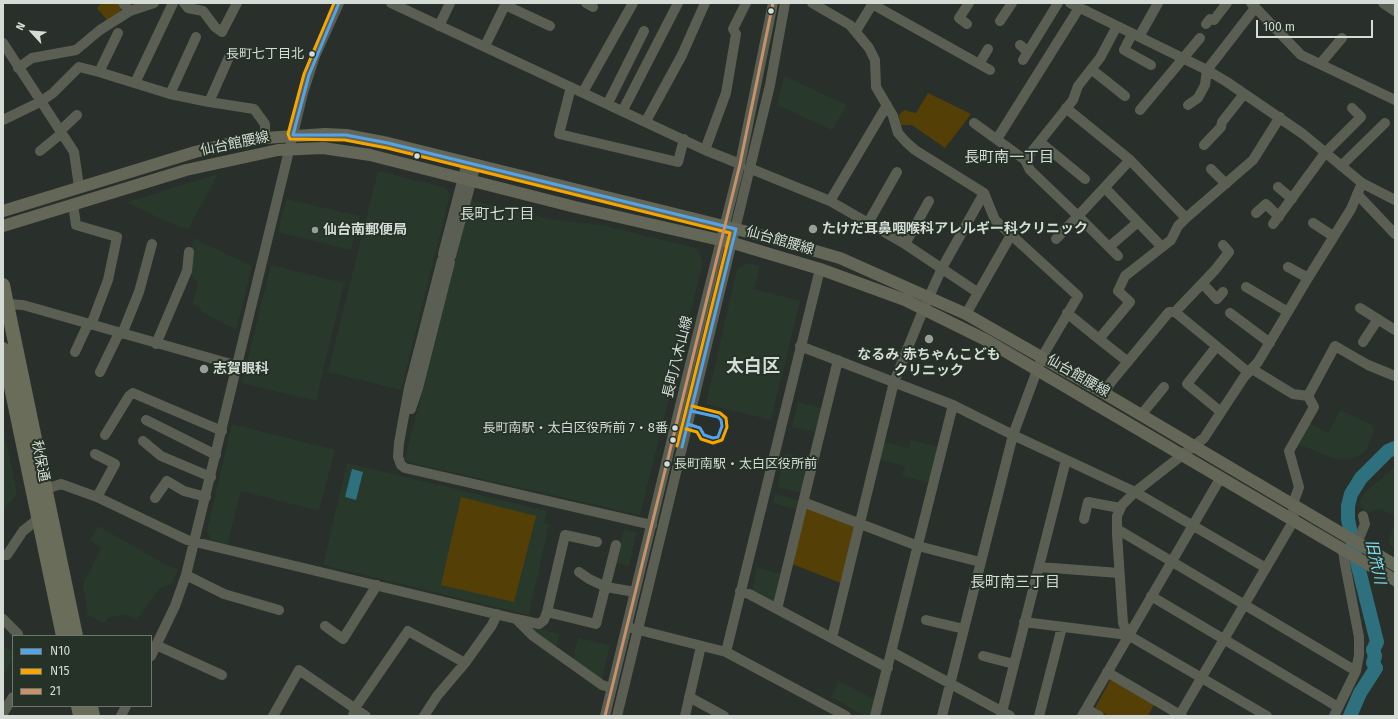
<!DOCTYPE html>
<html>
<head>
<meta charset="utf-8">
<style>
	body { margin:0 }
	#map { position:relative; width:1398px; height:719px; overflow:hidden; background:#292f2a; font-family:"Fira Sans",sans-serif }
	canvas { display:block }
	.frame { position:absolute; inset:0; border:4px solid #d4dcd5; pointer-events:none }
	.legend { position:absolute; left:12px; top:635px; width:140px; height:72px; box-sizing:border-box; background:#263228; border:1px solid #6c766d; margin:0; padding:5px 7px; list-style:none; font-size:12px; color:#d4dcd5 }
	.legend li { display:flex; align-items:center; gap:8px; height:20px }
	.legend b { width:20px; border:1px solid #6c766d }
	.north { position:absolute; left:12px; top:12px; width:40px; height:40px; -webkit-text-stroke:3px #263228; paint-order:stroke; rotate:296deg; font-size:11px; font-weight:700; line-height:16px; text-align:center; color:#d4dcd5 }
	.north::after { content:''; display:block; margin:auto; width:14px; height:18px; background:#d4dcd5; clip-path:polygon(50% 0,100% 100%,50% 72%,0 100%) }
	.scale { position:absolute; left:1256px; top:20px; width:117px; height:18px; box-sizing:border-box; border:2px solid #d4dcd5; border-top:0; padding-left:5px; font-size:12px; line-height:14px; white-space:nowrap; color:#d4dcd5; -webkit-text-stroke:3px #263228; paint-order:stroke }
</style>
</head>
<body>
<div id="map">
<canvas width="1398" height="719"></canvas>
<div class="frame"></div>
<ul class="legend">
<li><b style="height:5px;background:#53a3e8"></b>N10</li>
<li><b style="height:5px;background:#f7a600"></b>N15</li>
<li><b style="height:5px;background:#c7916a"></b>21</li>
</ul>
<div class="north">N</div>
<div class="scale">100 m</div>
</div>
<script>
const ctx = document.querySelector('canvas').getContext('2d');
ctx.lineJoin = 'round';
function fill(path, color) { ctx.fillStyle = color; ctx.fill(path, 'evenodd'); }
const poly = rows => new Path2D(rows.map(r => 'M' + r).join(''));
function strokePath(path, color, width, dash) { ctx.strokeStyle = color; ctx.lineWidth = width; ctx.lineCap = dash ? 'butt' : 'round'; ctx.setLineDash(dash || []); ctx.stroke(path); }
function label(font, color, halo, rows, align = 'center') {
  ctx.font = font + ' "Fira Sans","Noto Sans JP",sans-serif'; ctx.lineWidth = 4; ctx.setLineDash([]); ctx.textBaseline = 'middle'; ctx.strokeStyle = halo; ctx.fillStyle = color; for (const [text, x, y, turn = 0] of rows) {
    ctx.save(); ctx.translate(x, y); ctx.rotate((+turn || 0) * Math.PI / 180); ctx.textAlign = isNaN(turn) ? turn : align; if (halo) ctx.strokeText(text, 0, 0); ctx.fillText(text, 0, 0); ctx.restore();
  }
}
fill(poly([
	[784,76,847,105,832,130,777,105],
	[378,171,446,188,450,195,401,390,328,372],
	[218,174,188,229,167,222,127,202],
	[286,199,360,216,351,250,278,232],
	[470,200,550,219,606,226,696,248,703,261,640,515,408,462,405,459],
	[193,238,252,266,236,330,202,312,198,306,192,304,198,284,190,272],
	[748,263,760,266,754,289,800,301,771,420,706,404,737,269],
	[271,265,344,283,316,401,242,383],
	[798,402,822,408,816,432,792,427],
	[1340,410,1372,425,1372,427,1375,429,1366,451,1353,459,1332,458,1298,444,1309,423,1328,433],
	[232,424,335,450,319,511,241,491,228,544,211,540,207,530],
	[3,426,17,493,3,511],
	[911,440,939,447,930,483,902,476,905,466,879,460,883,442,909,448],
	[785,453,810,459,802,493,777,487],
	[347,463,547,511,544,523,549,524,529,615,323,565],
	[1395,467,1395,515,1378,509,1369,513,1364,512,1360,504,1361,499,1364,493],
	[775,494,800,501,798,510,773,503],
	[1395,521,1395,548,1388,544],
	[98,526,170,567,178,569,172,583,159,589,137,620,125,614,108,618,104,623,88,615,83,585,101,548,90,540],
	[624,529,637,532,629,566,615,562],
	[757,568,783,574,776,600,772,602,752,591],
	[531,627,560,634,556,649,530,630],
	[578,638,610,645,602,680,573,660],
	[3,645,13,652,13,659,3,676],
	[839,681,876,700,873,716,865,716,831,697]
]), '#28392c');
fill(poly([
	[102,3,118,3,122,7,120,12,107,20,97,8],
	[928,93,971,114,945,148,912,125,901,125,899,115,904,110,916,113],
	[461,497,536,516,514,602,441,585],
	[808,509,852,524,854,527,841,583,792,564,805,510],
	[1111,679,1155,703,1148,716,1108,716,1095,708]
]), '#543f07');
fill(poly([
	[352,469,363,472,356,500,345,497]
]), '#2f707f');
strokePath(poly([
	[1350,716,1360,693,1376,668,1373,663,1375,656,1373,650,1377,642,1354,550,1348,519,1348,506,1351,494,1361,478,1388,451,1395,448]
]), '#2f707f', 14);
strokePath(poly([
	[184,3,188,8,203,11,215,27,222,32,237,3],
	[391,3,705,150,740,164],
	[586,3,593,7],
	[812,3,850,25,869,48,875,60,876,87,893,116,898,133,906,142,915,150,984,193,995,220,1078,296,1042,357,1013,435,942,716],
	[1070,3,1207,70,1227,82,1303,134,1362,183,1395,200],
	[1251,3,1301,55,1395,100],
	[1383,3,1395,11],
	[872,4,990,70],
	[505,5,550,26],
	[130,11,154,3],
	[1000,21,1012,3],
	[967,24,959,18,969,3],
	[1206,24,1210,19,1214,20,1227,3],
	[439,26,450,3],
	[856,31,873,3],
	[1132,34,1124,50,1151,65],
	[1139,37,1158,3],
	[3,43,74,152,79,187],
	[1020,45,1028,52],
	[485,46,506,3],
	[1023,60,1058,3],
	[979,64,988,49],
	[1320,64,1342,38],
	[18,68,32,58,76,50,100,30,130,11,123,3],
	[1091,69,1125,96],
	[99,72,118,33],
	[135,83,173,3],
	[571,87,559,134,678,162,684,139],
	[583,92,633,3],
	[170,94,196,37],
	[209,102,229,57],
	[608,103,644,31],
	[1188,105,1198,98,1205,85,1207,70,1255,8],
	[1066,108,1130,160,1186,218],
	[623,110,678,3],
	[1140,110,1200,38],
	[3,120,40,102,53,93,79,67,99,72,170,94,209,102,254,109,265,124,265,138],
	[646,121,682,55,705,3],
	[974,123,1025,160,1030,170,1078,216,1130,160],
	[60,131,77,115],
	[997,139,1079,8],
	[1040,142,1085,179],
	[1204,145,1221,127,1222,122,1244,94],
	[705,150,726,93,736,34,733,29,746,3],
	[40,151,62,133],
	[1025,160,1073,100,1078,86,1100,58,1117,26],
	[1341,166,1385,123],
	[749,168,830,201,905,244,977,292],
	[1211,169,1226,184],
	[1278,187,1292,199],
	[1105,188,1162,247],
	[1357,194,1395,234],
	[830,201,887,105],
	[73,204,76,225,117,237,108,280,91,325],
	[1256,213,1266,204,1279,217],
	[868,223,897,172],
	[1313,223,1333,236],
	[1273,224,1325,153,1361,117,1352,108],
	[1056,239,1078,216,1118,256],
	[905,244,929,201],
	[1109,247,1138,222],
	[443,254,467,162],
	[451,256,476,164],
	[442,260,409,388,399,443,398,457,401,465,405,468,652,525],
	[1288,267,1308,278],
	[1203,284,1217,299,1223,292],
	[1246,287,1288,312],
	[8,304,23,305,238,366],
	[1360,308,1395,330],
	[1175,312,1215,270,1229,252,1223,245],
	[1067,313,1099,339,1130,302,1118,291,1125,276,1171,240,1178,226,1186,218,1253,160,1280,117],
	[1230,313,1270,343],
	[966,314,1011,235],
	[122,334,139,292,152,244],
	[1099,339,1128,362],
	[1363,342,1378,319],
	[156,344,187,271,189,252],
	[800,346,953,405,1013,435,1135,492,1266,568],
	[1216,347,1187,384,1221,412],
	[75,352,88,324],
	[100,372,119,333],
	[1104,393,1111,382,1169,312,1175,312,1248,372],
	[1308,396,1335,346,1368,365,1395,376],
	[411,409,418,388,450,262],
	[1141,415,1164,387],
	[146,420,216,455],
	[105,435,129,396,133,393,222,431],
	[143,441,161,456,211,477],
	[95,454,115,464,97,497],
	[40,491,61,484,97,497,187,540,516,619,533,636,602,685,612,688],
	[155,498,167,481,184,491,206,497],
	[803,502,918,546,980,562],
	[1084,519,1088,502,1120,508],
	[1117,529,1356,671],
	[597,542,565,535,547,612,596,624,616,545],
	[1357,543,1365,524,1363,516],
	[3,555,7,555,23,531,38,519],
	[1039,567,1119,573],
	[579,572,589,579,606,587,635,592],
	[186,575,224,594,279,610],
	[740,591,749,594,888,668],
	[1151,596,1338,707],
	[777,609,838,360],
	[3,619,18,634],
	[516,619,539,624,544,620,547,612],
	[926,620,964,629],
	[1024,622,1128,635,1267,716],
	[325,626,343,639,377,585],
	[631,628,726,652,846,716],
	[1128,635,1123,623,1117,534,1117,516,1122,505,1135,492,1204,438,1244,377,1258,362,1308,278,1351,209,1362,183],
	[832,638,894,382,924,308,942,268,984,193],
	[156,645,222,675],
	[726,652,820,269],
	[892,652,1010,716],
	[151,656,175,606,186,575,303,93,315,56,339,3],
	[983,656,1014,664],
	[1107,672,1182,716],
	[689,697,724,716],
	[1086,709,1099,716],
	[3,713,13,697],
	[121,716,126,706],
	[273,716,299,670,366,716],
	[353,716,355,708,408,631,465,663],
	[424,716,437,696,465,663,492,625,497,614],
	[605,716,686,381,740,164,773,3],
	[617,716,770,85,785,3],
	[685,716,701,646],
	[875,716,953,405],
	[1001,716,1066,460],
	[1039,716,1062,627],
	[1082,716,1221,477],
	[1179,716,1294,520,1293,504,1299,487,1289,451,1314,407,1308,396,1293,394,1252,369],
	[1334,716,1356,671,1359,655,1359,637,1345,564,1343,550]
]), '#5b5f53', 10);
strokePath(poly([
	[3,211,195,152,231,143,265,138,325,134,346,135,388,143,756,234,840,258,966,314,1104,393,1395,565],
	[3,226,186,170,278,150,323,148,370,155,575,207,733,243,820,269,905,300,986,340,1395,580]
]), '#646757', 12);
strokePath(poly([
	[3,285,76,636],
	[3,349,63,636],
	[78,706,80,716],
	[91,706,93,716]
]), '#6a6d5a', 14);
strokePath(poly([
	[339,3,309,75,293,135,346,135,388,143,736,229,682,447],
	[688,424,700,428,704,435,713,438,718,437,722,426,721,420,718,417,691,411]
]), '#53a3e8', 3);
strokePath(poly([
	[334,3,304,74,288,134,290,139,345,140,387,148,730,233,677,446],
	[686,429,697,432,701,439,713,443,722,440,727,427,726,418,720,413,692,406]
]), '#f7a600', 3);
strokePath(poly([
	[605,716,740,164,773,3]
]), '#c7916a', 3);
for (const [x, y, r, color] of [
	[771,11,3.5,"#d4dcd5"],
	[312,54,3.5,"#d4dcd5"],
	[417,156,3.5,"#d4dcd5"],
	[813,229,5,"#989f99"],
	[315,230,4,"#989f99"],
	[929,339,5,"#989f99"],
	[204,369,5,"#989f99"],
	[675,428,3.5,"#d4dcd5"],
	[673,440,3.5,"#d4dcd5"],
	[667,464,3.5,"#d4dcd5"]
]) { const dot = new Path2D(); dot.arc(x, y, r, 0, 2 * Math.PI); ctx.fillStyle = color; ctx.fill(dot); strokePath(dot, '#263228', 1.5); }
label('13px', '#d4dcd5', '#263228', [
	["長町七丁目北",304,54],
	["長町南駅・太白区役所前 7・8番",668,428],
	["長町南駅・太白区役所前",674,464,"left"]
], 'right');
label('14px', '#d4dcd5', '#263228', [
	["仙台館腰線",235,144,-12],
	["仙台館腰線",780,241,16],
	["長町八木山線",678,357,-76],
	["仙台館腰線",1078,376,30],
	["秋保通",40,461,79]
]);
label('bold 14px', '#d4dcd5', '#263228', [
	["たけだ耳鼻咽喉科アレルギー科クリニック",822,229],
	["仙台南郵便局",323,230],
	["なるみ 赤ちゃんこども",929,355,"center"],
	["クリニック",929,371,"center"],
	["志賀眼科",213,369]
], 'left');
label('15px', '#d4dcd5', '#263228', [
	["長町南一丁目",1009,158],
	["長町七丁目",497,215],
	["長町南三丁目",1015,583]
]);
label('italic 15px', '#85dff7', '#263228', [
	["旧笊川",1375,562,78]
]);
label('bold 18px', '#d4dcd5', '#263228', [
	["太白区",753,367]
]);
</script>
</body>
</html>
